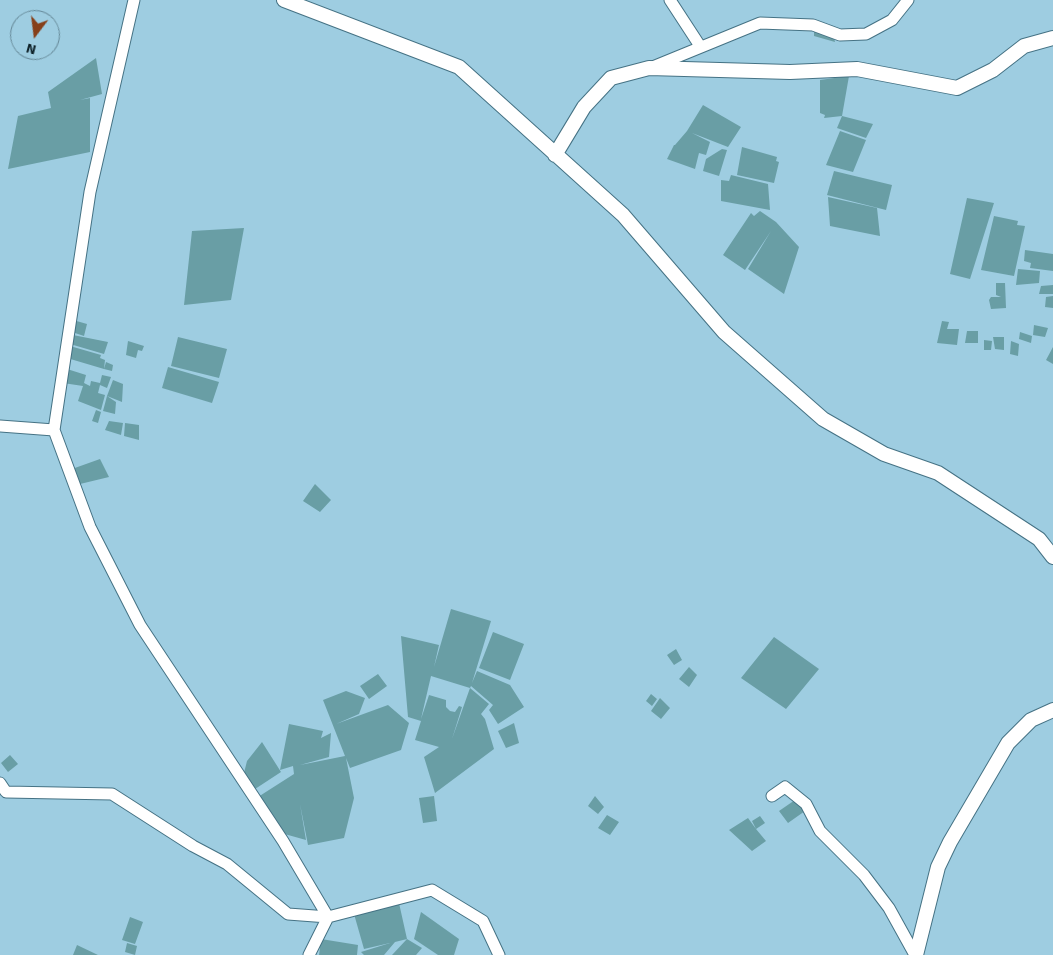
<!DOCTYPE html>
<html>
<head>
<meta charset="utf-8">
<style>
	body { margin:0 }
	#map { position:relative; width:1053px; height:955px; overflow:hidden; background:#9ecde1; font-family:Signika,sans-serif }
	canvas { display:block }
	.north { position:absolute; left:10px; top:10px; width:50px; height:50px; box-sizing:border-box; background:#9ecde1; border:1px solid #648796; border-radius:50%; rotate:195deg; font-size:14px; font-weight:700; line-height:20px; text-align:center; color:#0c1f26 }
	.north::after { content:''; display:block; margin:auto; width:18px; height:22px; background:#86401a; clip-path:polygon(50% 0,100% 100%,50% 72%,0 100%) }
</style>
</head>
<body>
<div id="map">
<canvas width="1053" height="955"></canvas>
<div class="north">N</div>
</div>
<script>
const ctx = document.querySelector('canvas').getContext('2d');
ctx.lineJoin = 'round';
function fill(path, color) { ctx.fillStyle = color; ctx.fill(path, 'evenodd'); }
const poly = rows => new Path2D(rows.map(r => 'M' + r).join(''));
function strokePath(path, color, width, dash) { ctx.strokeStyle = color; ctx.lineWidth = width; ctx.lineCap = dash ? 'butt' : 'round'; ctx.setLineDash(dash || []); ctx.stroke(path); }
fill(poly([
	[814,27,833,34,835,42,814,36],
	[96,58,102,94,80,100,90,98,90,152,8,169,18,116,51,108,48,92],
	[849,76,842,116,824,118,825,115,820,113,820,80],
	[703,105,741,127,728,147,692,133,710,142,706,155,699,153,695,169,667,159,674,145,675,145,687,131],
	[842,116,873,124,866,138,837,128],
	[840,131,866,140,853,172,826,165],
	[742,147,777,157,776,161,779,162,774,183,737,175],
	[722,149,727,150,719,176,703,171,706,159],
	[834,171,892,185,886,210,827,195],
	[731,175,768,184,770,210,721,201,721,180,729,181],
	[828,197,877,208,880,236,830,226],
	[967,198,994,203,970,279,950,274],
	[760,211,776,222,799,247,784,294,748,269,771,231,745,270,723,255,751,213,754,216],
	[994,216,1018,221,1017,225,1025,226,1014,276,981,270],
	[244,228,231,300,184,305,192,231],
	[1025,250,1053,254,1053,271,1030,268,1031,263,1024,261],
	[1018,269,1040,271,1039,283,1016,285],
	[996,283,1005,283,1006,308,991,309,989,300,991,297,1001,297,996,295],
	[1053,285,1053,294,1039,294,1041,286],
	[1053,296,1053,308,1045,307,1046,297],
	[73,320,87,324,84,336,72,332],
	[942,321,949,322,947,329,959,329,957,345,937,343],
	[1034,325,1048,328,1045,337,1033,335],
	[967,331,978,331,978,343,965,343],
	[1020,332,1032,336,1031,343,1019,339],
	[73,335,108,342,104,354,70,344],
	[178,337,227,349,219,378,171,366],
	[993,337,1004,337,1004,350,995,349],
	[984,340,992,341,991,350,984,350],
	[128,341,144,346,142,351,138,350,136,358,126,355],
	[1011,341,1019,344,1018,356,1010,354],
	[70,346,101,355,100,358,105,360,104,369,106,362,113,365,112,371,104,369,67,358],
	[1053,347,1053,364,1046,360],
	[168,367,219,382,212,403,162,388],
	[67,369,86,375,84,383,90,386,91,381,100,383,102,375,111,377,107,388,100,385,98,393,105,395,101,410,78,401,83,386,63,383],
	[113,380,123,384,122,402,107,396,116,402,115,414,103,411,107,396],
	[96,410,101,412,98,423,92,421],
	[109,421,123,423,121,435,105,430],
	[125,423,139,425,139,440,124,436],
	[100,459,109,477,80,484,72,469],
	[315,484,331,500,320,512,303,501],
	[451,609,491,621,472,683,477,671,510,685,524,707,498,724,489,710,493,705,471,686,470,688,431,676,421,719,429,695,446,700,446,707,450,711,455,712,459,706,462,707,452,739,470,688,489,704,481,714,485,719,494,749,435,793,424,757,439,747,415,740,421,721,408,717,401,636,439,645,434,667],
	[493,632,524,644,510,680,479,668],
	[774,637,819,669,786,709,741,678],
	[676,649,682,660,674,665,667,655],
	[689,667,697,675,689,687,679,679],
	[378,674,387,686,369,699,360,686],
	[346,691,365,698,359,714,336,724,388,705,409,723,401,750,350,768,346,758,354,798,344,838,308,845,300,804,306,840,281,833,258,797,294,774,293,766,280,770,289,724,323,731,321,738,331,733,329,757,300,765,345,756,323,700],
	[651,694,657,699,652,706,646,701],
	[660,698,670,708,661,719,651,711],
	[514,723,519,743,506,748,498,731],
	[262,742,281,772,252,791,243,777,247,761],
	[10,755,18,764,8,772,1,763],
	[434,796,437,821,423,823,419,798],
	[595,796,604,807,598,814,588,806],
	[795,800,805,811,788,823,779,811],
	[607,815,619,822,610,835,598,828],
	[760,816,765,823,756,829,766,841,752,851,729,830,748,818,756,829,752,821],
	[399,903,407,939,395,942,384,955,364,955,361,952,390,943,364,949,354,914],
	[421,912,459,939,454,955,438,955,414,939],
	[130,917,143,922,135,944,122,940],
	[321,939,358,945,357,955,319,955],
	[407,939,422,948,416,955,392,955],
	[127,943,137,946,135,955,125,952],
	[77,945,98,955,73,955]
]), '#699ea5');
const minor = poly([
	[134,0,90,192,54,430,90,527,140,625,283,841,328,917,309,955],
	[670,0,700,46],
	[650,68,760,23,813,25,840,35,866,34,892,20,908,0],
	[0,426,54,430],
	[0,783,6,792,112,794,193,846,227,864,288,914,328,917,432,890,483,921,499,955],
	[772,796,785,787,806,804,820,831,864,875,889,908,915,955]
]);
const tertiary = poly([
	[284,0,459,67,623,215,724,332,823,419,884,454,938,473,1039,539,1053,557],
	[555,155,584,107,611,78,649,68,790,72,857,69,957,88,993,70,1024,46,1053,38],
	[916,955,938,867,950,842,1008,743,1031,720,1053,710]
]);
strokePath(minor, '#457284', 13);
strokePath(tertiary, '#457284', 16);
strokePath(minor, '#fff', 11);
strokePath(tertiary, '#fff', 14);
</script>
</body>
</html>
